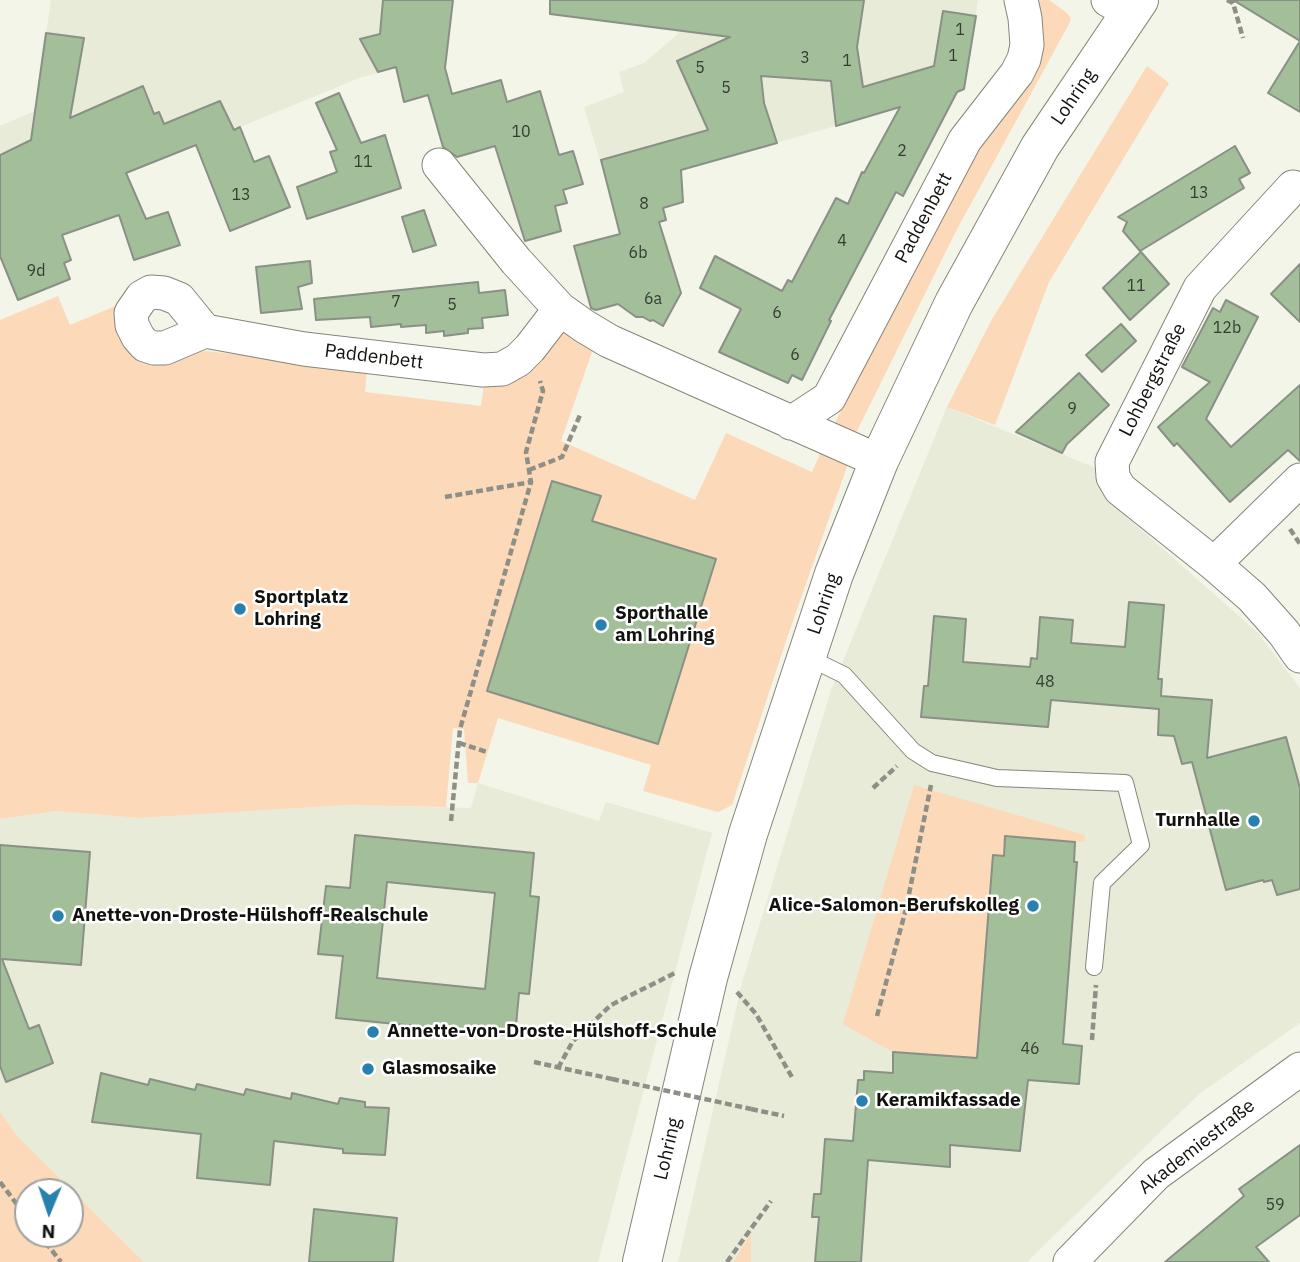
<!DOCTYPE html>
<html>
<head>
<meta charset="utf-8">
<style>
	body { margin:0 }
	#map { position:relative; width:1300px; height:1262px; overflow:hidden; background:#f3f5e8; font-family:"IBM Plex Sans",sans-serif }
	canvas { display:block }
	.north { position:absolute; left:14px; top:1178px; width:70px; height:70px; box-sizing:border-box; background:#fff; border:2px solid #a0a09e; border-radius:50%; rotate:182deg; font-size:19px; font-weight:700; line-height:28px; text-align:center; color:#11110d }
	.north::after { content:''; display:block; margin:auto; width:24px; height:32px; background:#2780ae; clip-path:polygon(50% 0,100% 100%,50% 72%,0 100%) }
</style>
</head>
<body>
<div id="map">
<canvas width="1300" height="1262"></canvas>
<div class="north">N</div>
</div>
<script>
const ctx = document.querySelector('canvas').getContext('2d');
ctx.lineJoin = 'round';
function fill(path, color) { ctx.fillStyle = color; ctx.fill(path, 'evenodd'); }
const poly = rows => new Path2D(rows.map(r => 'M' + r).join(''));
function strokePath(path, color, width, dash) { ctx.strokeStyle = color; ctx.lineWidth = width; ctx.lineCap = dash ? 'butt' : 'round'; ctx.setLineDash(dash || []); ctx.stroke(path); }
function label(font, color, halo, rows, align = 'center') {
  ctx.font = font + ' "IBM Plex Sans",sans-serif'; ctx.lineWidth = 5; ctx.setLineDash([]); ctx.textBaseline = 'middle'; ctx.strokeStyle = halo; ctx.fillStyle = color; for (const [text, x, y, turn = 0] of rows) {
    ctx.save(); ctx.translate(x, y); ctx.rotate((+turn || 0) * Math.PI / 180); ctx.textAlign = isNaN(turn) ? turn : align; if (halo) ctx.strokeText(text, 0, 0); ctx.fillText(text, 0, 0); ctx.restore();
  }
}
fill(poly([
	[51,0,453,0,447,54,359,78,0,226,0,126,35,111],
	[683,0,978,0,964,89,609,191,584,107,624,92,619,72,644,63,679,33],
	[947,407,1098,469,1098,482,1103,496,1257,632,1300,688,1300,1023,1199,1094,1027,1262,678,1262,743,979,831,690],
	[478,783,599,821,606,802,712,833,598,1262,144,1262,18,1137,0,1112,0,819,57,811,139,818,346,805,471,808]
]), '#e8ebd7');
fill(poly([
	[1040,0,1049,0,1067,13,1071,19,1069,24,955,233,854,437,833,427],
	[1147,66,1169,83,1049,282,995,425,947,407,991,321],
	[58,296,70,325,125,302,120,315,180,354,206,351,367,369,365,392,481,406,484,384,565,329,593,349,561,441,695,500,726,433,812,472,821,452,849,461,786,641,732,805,718,812,643,791,651,765,498,718,478,783,468,783,464,729,453,728,446,807,346,805,139,818,57,811,0,819,0,320],
	[914,785,1085,835,1084,842,1005,836,1005,856,988,855,993,857,976,1074,958,1057,893,1052,843,1024],
	[0,1112,18,1137,144,1262,0,1262],
	[28,1192,70,1192,70,1234,28,1234],
	[751,1233,751,1262,734,1262]
]), '#fbd9b9');
const building = poly([
	[383,0,453,0,445,68,452,94,501,80,507,102,540,91,559,155,573,151,583,184,563,190,567,203,555,206,561,231,525,241,495,146,457,157,443,147,428,95,404,102,396,67,378,72,360,39,380,34,383,0],
	[550,0,864,0,857,47,863,87,934,66,943,11,976,16,964,89,957,92,903,196,896,192,829,320,831,321,802,380,792,375,788,383,719,352,741,309,700,288,715,256,782,291,788,280,792,282,836,198,848,204,862,172,864,173,900,107,836,126,831,81,761,76,764,103,777,143,681,170,683,202,663,208,666,220,659,222,681,293,663,326,653,320,650,321,643,317,636,317,618,304,596,310,591,308,574,246,620,234,601,160,708,130,677,61,730,37,550,14,550,0],
	[1233,0,1300,0,1300,112,1268,93,1300,41,1233,0],
	[46,33,84,38,70,118,143,86,154,114,159,112,164,124,220,101,234,130,240,127,254,162,269,156,290,207,230,231,196,145,126,173,146,219,168,212,180,245,134,260,119,215,62,235,71,260,64,263,70,279,18,300,0,256,0,155,31,140,46,33],
	[339,93,361,143,385,135,401,188,307,219,297,187,337,172,330,152,337,150,316,103,339,93],
	[1235,146,1250,173,1239,179,1244,188,1140,251,1123,231,1127,222,1118,217,1235,146],
	[424,210,436,245,413,252,402,217,424,210],
	[1141,252,1169,284,1130,320,1103,288,1141,252],
	[310,261,312,283,298,287,302,309,261,313,256,267,310,261],
	[1300,264,1300,322,1271,294,1300,264],
	[478,282,479,293,505,290,508,315,482,318,483,328,468,329,468,333,444,336,444,331,426,333,426,325,401,327,401,324,371,327,370,317,316,320,314,299,478,282],
	[1226,300,1258,317,1206,419,1231,447,1300,385,1300,461,1288,450,1230,502,1177,443,1174,446,1158,427,1210,382,1182,367,1213,308,1220,312,1226,300],
	[1121,324,1136,341,1102,372,1086,355,1121,324],
	[1079,373,1109,405,1067,444,1062,453,1016,432,1079,373],
	[552,481,601,496,592,521,716,559,658,744,487,691,552,481],
	[1129,602,1164,605,1158,679,1162,679,1161,696,1212,700,1207,758,1286,737,1300,788,1300,889,1277,895,1272,880,1264,882,1263,880,1226,890,1192,762,1182,764,1174,736,1158,735,1159,709,1051,700,1048,727,921,717,924,686,928,686,934,616,966,619,963,662,1030,667,1031,658,1037,659,1040,617,1073,620,1071,643,1125,647,1129,602],
	[355,835,534,853,530,896,539,897,529,994,519,993,515,1036,336,1018,343,956,318,954,326,886,350,888,355,835],
	[387,882,495,893,485,989,377,978,387,882],
	[1005,836,1075,842,1074,862,1077,862,1063,1044,1082,1046,1079,1084,1028,1080,1020,1151,950,1145,950,1167,868,1160,861,1262,815,1262,819,1217,812,1217,814,1194,821,1194,825,1139,853,1141,858,1080,864,1080,864,1071,893,1073,893,1052,977,1058,993,855,1004,856,1005,836],
	[0,845,90,852,81,965,2,959,29,1029,39,1025,53,1063,6,1082,0,1066,0,845],
	[101,1073,148,1085,150,1079,195,1090,197,1084,244,1095,246,1089,291,1099,292,1093,338,1104,340,1098,365,1102,365,1107,389,1108,385,1155,343,1153,343,1149,274,1141,270,1185,197,1178,201,1134,92,1122,101,1073],
	[1300,1145,1300,1215,1256,1247,1269,1262,1165,1262,1244,1196,1239,1189,1300,1145],
	[314,1209,397,1218,393,1262,309,1262,314,1209]
]);
fill(building, '#a2bf99');
strokePath(building, '#899086', 2);
const lane = poly([
	[805,656,844,675,913,751,932,763,997,778,1125,783,1141,845,1102,883,1094,967]
]);
const street = poly([
	[1108,0,1131,12],
	[439,165,516,261,560,309,584,326,609,341,879,461],
	[1293,187,1200,288,1112,462,1113,477,1120,489,1214,564,1252,597,1284,633,1300,656],
	[205,331,165,348,154,348,145,345,138,337,132,325,131,313,142,297,151,292,164,293,179,299,205,331,304,349,483,370,502,369,518,360,530,348,560,309],
	[791,423,829,398,965,140,1017,73,1024,59,1027,45,1025,18,1021,0],
	[1214,564,1300,480],
	[1070,1262,1156,1174,1300,1069]
]);
const secondary = poly([
	[642,1262,708,978,748,834,834,574,879,461,954,303,1040,147,1139,0]
]);
strokePath(lane, '#85867b', 18);
strokePath(street, '#85867b', 35);
strokePath(secondary, '#85867b', 40);
strokePath(poly([
	[1227,0,1233,3,1243,38],
	[529,470,562,457,580,415],
	[445,497,531,482],
	[1290,529,1300,544],
	[459,743,487,752],
	[873,788,897,766],
	[451,821,460,729,531,482,526,452,543,391,540,381],
	[737,992,756,1014,793,1079],
	[877,1016,906,909,931,785],
	[1092,1040,1096,985],
	[534,1062,612,1079],
	[558,1068,573,1041,611,1005,677,972],
	[751,1109,784,1116],
	[0,1182,28,1219],
	[39,1234,61,1262],
	[727,1262,771,1201]
]), '#8e8f86', 4.5, [7, 3.5]);
strokePath(lane, '#fff', 16);
strokePath(street, '#fff', 33);
strokePath(secondary, '#fff', 38);
strokePath(poly([
	[612,1079,751,1109]
]), '#8e8f86', 4.5, [7, 3.5]);
for (const [x, y, r, color] of [
	[240,609,7,"#2780ae"],
	[601,625,7,"#2780ae"],
	[1254,821,7,"#2780ae"],
	[1033,906,7,"#2780ae"],
	[58,916,7,"#2780ae"],
	[373,1032,7,"#2780ae"],
	[368,1069,7,"#2780ae"],
	[862,1101,7,"#2780ae"]
]) { const dot = new Path2D(); dot.arc(x, y, r, 0, 2 * Math.PI); ctx.fillStyle = color; ctx.fill(dot); strokePath(dot, '#fff', 2.5); }
label('16px', '#353c30', null, [
	["1",960,30],
	["1",953,56],
	["3",805,58],
	["1",847,61],
	["5",700,68],
	["5",726,88],
	["10",521,132],
	["2",902,151],
	["11",363,162],
	["13",1199,193],
	["13",241,195],
	["8",644,204],
	["4",842,241],
	["6b",638,253],
	["9d",36,271],
	["11",1136,286],
	["6a",653,299],
	["7",396,302],
	["5",452,305],
	["6",777,313],
	["12b",1227,328],
	["6",795,355],
	["9",1072,409],
	["48",1045,682],
	["46",1030,1049],
	["59",1275,1205]
]);
label('19px', '#11110d', '#fff', [
	["Lohring",1074,97,-56],
	["Paddenbett",924,218,-62],
	["Paddenbett",374,357,7],
	["Lohbergstraße",1153,380,-63],
	["Lohring",824,604,-71],
	["Akademiestraße",1197,1147,-38],
	["Lohring",668,1149,-77]
]);
label('bold 19px', '#11110d', '#fff', [
	["Sportplatz",254,598],
	["Lohring",254,620],
	["Sporthalle",615,614],
	["am Lohring",615,636],
	["Turnhalle",1240,821,"right"],
	["Alice-Salomon-Berufskolleg",1019,906,"right"],
	["Anette-von-Droste-Hülshoff-Realschule",72,916],
	["Annette-von-Droste-Hülshoff-Schule",387,1032],
	["Glasmosaike",382,1069],
	["Keramikfassade",876,1101]
], 'left');
</script>
</body>
</html>
